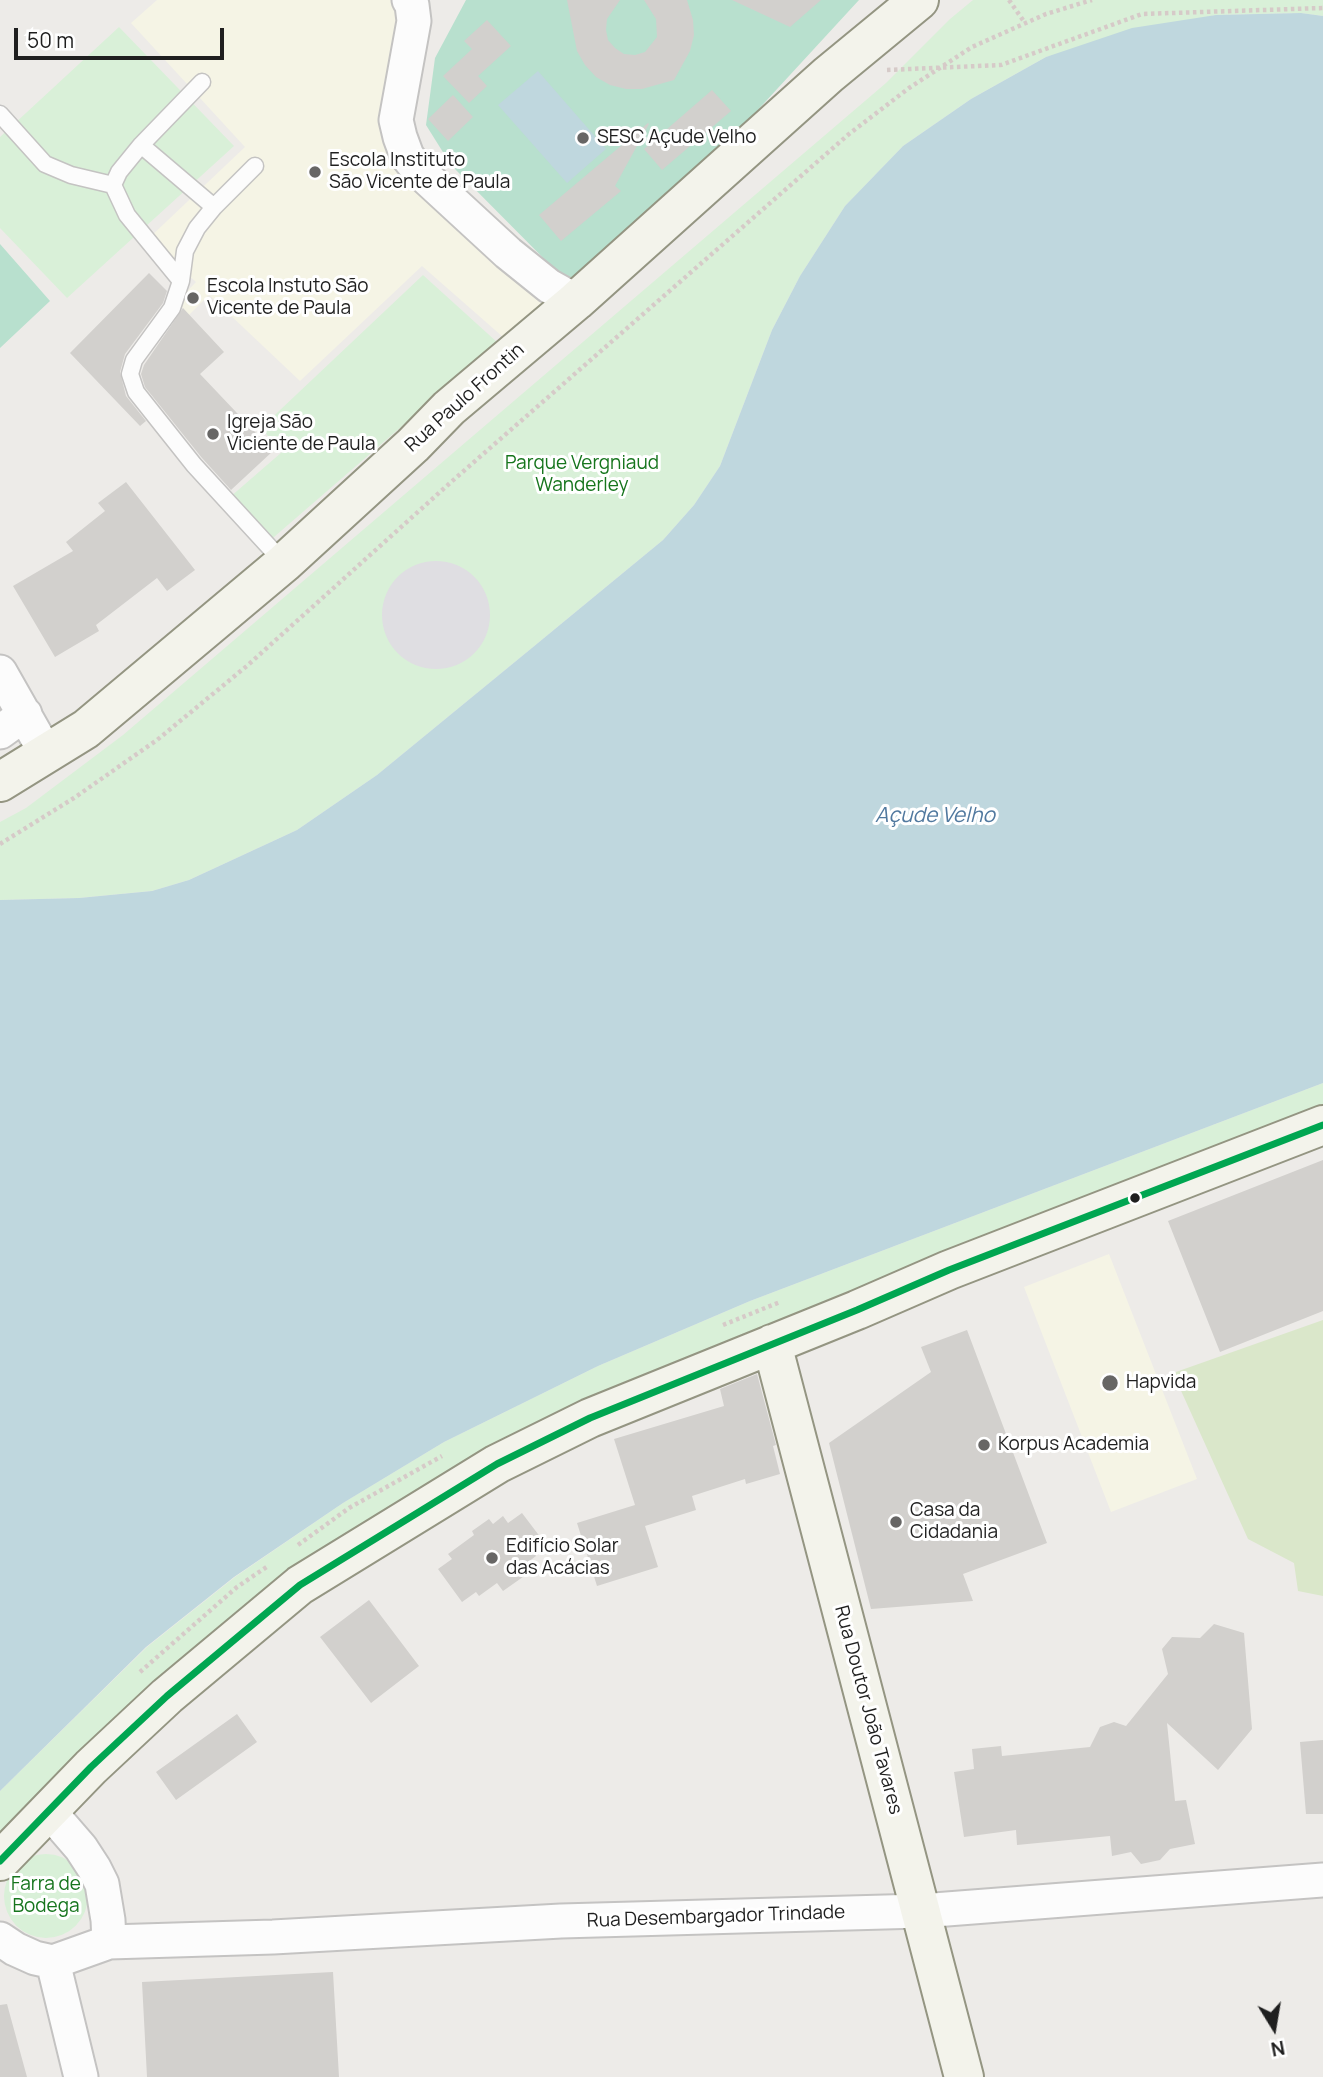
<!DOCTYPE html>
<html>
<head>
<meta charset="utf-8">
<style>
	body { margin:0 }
	#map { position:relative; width:1323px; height:2077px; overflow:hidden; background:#edebe8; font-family:Manrope,sans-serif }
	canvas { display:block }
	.north { position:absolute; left:1239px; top:1993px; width:70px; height:70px; -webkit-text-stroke:5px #fff; paint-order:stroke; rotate:169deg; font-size:19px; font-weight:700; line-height:28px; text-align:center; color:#1f1f1f }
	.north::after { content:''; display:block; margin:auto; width:24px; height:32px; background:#1f1f1f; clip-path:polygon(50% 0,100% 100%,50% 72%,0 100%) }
	.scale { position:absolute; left:14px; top:28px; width:210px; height:32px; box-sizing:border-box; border:4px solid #1f1f1f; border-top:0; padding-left:9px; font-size:21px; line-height:24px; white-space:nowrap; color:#1f1f1f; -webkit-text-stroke:5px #fff; paint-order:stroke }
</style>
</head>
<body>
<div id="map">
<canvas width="1323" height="2077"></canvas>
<div class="north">N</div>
<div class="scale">50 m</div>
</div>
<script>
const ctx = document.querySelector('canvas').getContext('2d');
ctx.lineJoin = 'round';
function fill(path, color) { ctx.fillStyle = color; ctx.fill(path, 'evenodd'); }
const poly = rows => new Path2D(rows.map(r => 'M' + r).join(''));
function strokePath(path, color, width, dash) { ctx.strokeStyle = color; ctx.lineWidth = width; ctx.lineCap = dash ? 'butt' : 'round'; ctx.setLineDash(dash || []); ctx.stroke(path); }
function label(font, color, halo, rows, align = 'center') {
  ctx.font = font + ' Manrope,sans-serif'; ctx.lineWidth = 6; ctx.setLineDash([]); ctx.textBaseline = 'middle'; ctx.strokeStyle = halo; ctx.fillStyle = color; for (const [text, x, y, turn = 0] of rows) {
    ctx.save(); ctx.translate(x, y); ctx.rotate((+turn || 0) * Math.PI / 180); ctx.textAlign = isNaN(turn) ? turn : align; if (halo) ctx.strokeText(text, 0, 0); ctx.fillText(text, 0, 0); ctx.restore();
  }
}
fill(poly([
	[157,0,402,0,400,124,549,298,503,337,422,266,300,381,209,295,189,315,177,302,196,282,148,239,245,147,131,23],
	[1109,1254,1197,1479,1111,1512,1024,1287]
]), '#f5f4e5');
fill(poly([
	[1323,1320,1323,1596,1298,1591,1294,1563,1248,1539,1173,1373]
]), '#dae7ca');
fill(poly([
	[973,0,1323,0,1323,16,1301,13,1216,15,1046,57,971,99,903,146,845,206,800,276,772,330,720,466,694,505,663,540,527,652,377,775,297,830,189,880,152,891,79,898,0,900,0,822,26,808,123,735,886,83,950,19],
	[119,27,234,146,67,298,0,228,0,137],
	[423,275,498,343,259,550,222,504,282,452,261,428],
	[1323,1083,1323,1112,474,1465,0,1842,0,1791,147,1647,235,1577,343,1503,444,1442,598,1366,750,1301],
	'4 1896a42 42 0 1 1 84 0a42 42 0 1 1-84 0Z'
]), '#d9f0d8');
fill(poly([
	[466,0,859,0,720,151,572,287,451,165,426,125,435,58],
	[0,244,50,301,0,348]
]), '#b8e0ce');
fill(poly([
	'382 615a54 54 0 1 1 108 0a54 54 0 1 1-108 0Z'
]), '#dfdee2');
fill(poly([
	[1301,13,1323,16,1323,1083,750,1301,598,1366,444,1442,343,1503,234,1577,146,1647,0,1791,0,900,79,898,152,891,189,880,297,830,377,775,527,652,663,540,694,505,720,466,772,330,800,276,845,206,903,146,971,99,1046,57,1132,28,1216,15],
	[538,71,606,149,567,183,498,105]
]), '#bfd7de');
fill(poly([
	[567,0,620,0,607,19,606,30,608,40,615,48,624,54,635,55,645,52,657,37,656,19,644,0,687,0,693,20,694,35,690,51,674,80,642,89,626,89,610,85,596,77,585,65,577,51],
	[732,0,821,0,790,27],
	[487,20,511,46,478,76,487,86,469,103,443,76,472,49,464,41],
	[712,90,731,111,662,170,644,149],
	[453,95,473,117,448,141,428,119],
	[648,123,649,124,615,186,621,191,561,241,539,215],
	[149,273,167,291,163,303,125,354,120,372,126,396,146,421,140,426,70,353],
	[183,308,224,352,200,374,273,451,231,490,202,458,145,387,141,374,144,365],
	[126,482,195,570,167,591,157,578,96,625,99,631,55,657,13,586,73,551,66,542,105,511,98,503],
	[1323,1160,1323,1311,1220,1352,1168,1221],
	[967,1330,1047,1543,963,1574,973,1601,871,1609,829,1443,931,1372,921,1347],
	[757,1374,776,1445,773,1446,780,1474,746,1484,745,1479,692,1496,696,1510,645,1526,658,1567,597,1586,577,1523,635,1505,614,1439,724,1406,720,1389],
	[522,1513,544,1542,532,1550,536,1556,524,1565,530,1572,503,1591,497,1583,479,1596,476,1592,462,1602,438,1569,452,1559,448,1554,474,1535,472,1531,489,1519,493,1524,503,1516,508,1523],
	[369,1600,419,1666,371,1703,320,1637],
	[1214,1624,1244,1633,1252,1729,1218,1770,1167,1723,1175,1801,1186,1800,1195,1844,1170,1849,1160,1860,1141,1864,1131,1852,1112,1856,1110,1836,1017,1845,1016,1830,964,1837,954,1772,974,1769,972,1749,1001,1746,1002,1756,1090,1747,1100,1727,1114,1722,1126,1726,1168,1674,1162,1649,1172,1637,1200,1638],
	[237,1714,257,1742,176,1800,156,1772],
	[1323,1740,1323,1814,1306,1814,1300,1742],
	[333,1972,339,2077,147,2077,142,1982],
	[7,2004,27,2077,0,2077,0,2005]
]), '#d2d0cd');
const lane = poly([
	[0,114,45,164,71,175,113,185],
	[141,145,214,207],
	[255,166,214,207,197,228,185,251,181,281,172,308,134,360,130,374,136,392,194,465,284,563],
	[181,281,127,215,113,185,119,172,141,145,202,82]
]);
const street = poly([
	[409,0,412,5,414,21,396,120,400,137,407,156,419,171,508,253,549,286,576,301],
	[0,672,46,753],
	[0,732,25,714],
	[49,1811,81,1848,94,1868,102,1884,108,1920,109,1942],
	[0,1939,15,1949,35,1958,53,1962,109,1942,273,1937,561,1921,921,1911,1323,1880],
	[53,1962,81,2077]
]);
const secondary = poly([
	[0,782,86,729,284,563,413,445,449,408,576,301,828,75,919,0],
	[772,1344,964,2077],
	[0,1861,91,1767,167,1696,300,1585,497,1464,590,1418,857,1310,949,1270,1323,1125]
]);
strokePath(lane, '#c4c3c2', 19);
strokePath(street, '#c4c3c2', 37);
strokePath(secondary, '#949582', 42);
strokePath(poly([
	[1009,0,1025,23],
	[887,70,1001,65,1142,14,1323,8],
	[0,844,74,798,157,740,248,665,450,483,849,134,909,88,972,47,1046,14,1092,0],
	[723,1325,780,1302],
	[298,1545,349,1508,442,1456],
	[140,1672,237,1587,268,1566]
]), '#d6cac8', 4.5, [3.5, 3.5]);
strokePath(lane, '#fcfcfc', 16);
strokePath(street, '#fcfcfc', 33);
strokePath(secondary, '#f3f3eb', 38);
strokePath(poly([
	[0,1861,91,1767,167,1696,300,1585,497,1464,590,1418,857,1310,949,1270,1323,1125]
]), '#00a651', 7);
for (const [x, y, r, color] of [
	[583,138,7,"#676665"],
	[315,172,7,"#676665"],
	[193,298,7,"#676665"],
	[213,434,7,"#676665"],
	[1135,1198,6,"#1f1f1f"],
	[1110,1383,9,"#676665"],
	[984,1445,7,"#676665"],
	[896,1522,7,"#676665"],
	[492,1558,7,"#676665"]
]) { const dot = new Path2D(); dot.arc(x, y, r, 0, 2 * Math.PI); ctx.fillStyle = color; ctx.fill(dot); strokePath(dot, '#fff', 2.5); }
label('19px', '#1f1f1f', '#fff', [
	["SESC Açude Velho",597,138],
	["Escola Instituto",329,161],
	["São Vicente de Paula",329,183],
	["Escola Instuto São",207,287],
	["Vicente de Paula",207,309],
	["Igreja São",227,423],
	["Viciente de Paula",227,445],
	["Hapvida",1126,1383],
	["Korpus Academia",998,1445],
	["Casa da",910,1511],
	["Cidadania",910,1533],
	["Edifício Solar",506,1547],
	["das Acácias",506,1569]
], 'left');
label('19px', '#1f1f1f', '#fff', [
	["Rua Paulo Frontin",465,398,-42],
	["Rua Doutor João Tavares",868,1710,75],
	["Rua Desembargador Trindade",716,1917,-2]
]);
label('19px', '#16751d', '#fff', [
	["Parque Vergniaud",582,464],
	["Wanderley",582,486],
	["Farra de",46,1885],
	["Bodega",46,1907]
]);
label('italic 21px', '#51799f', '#fff', [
	["Açude Velho",935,816]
]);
</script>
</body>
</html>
